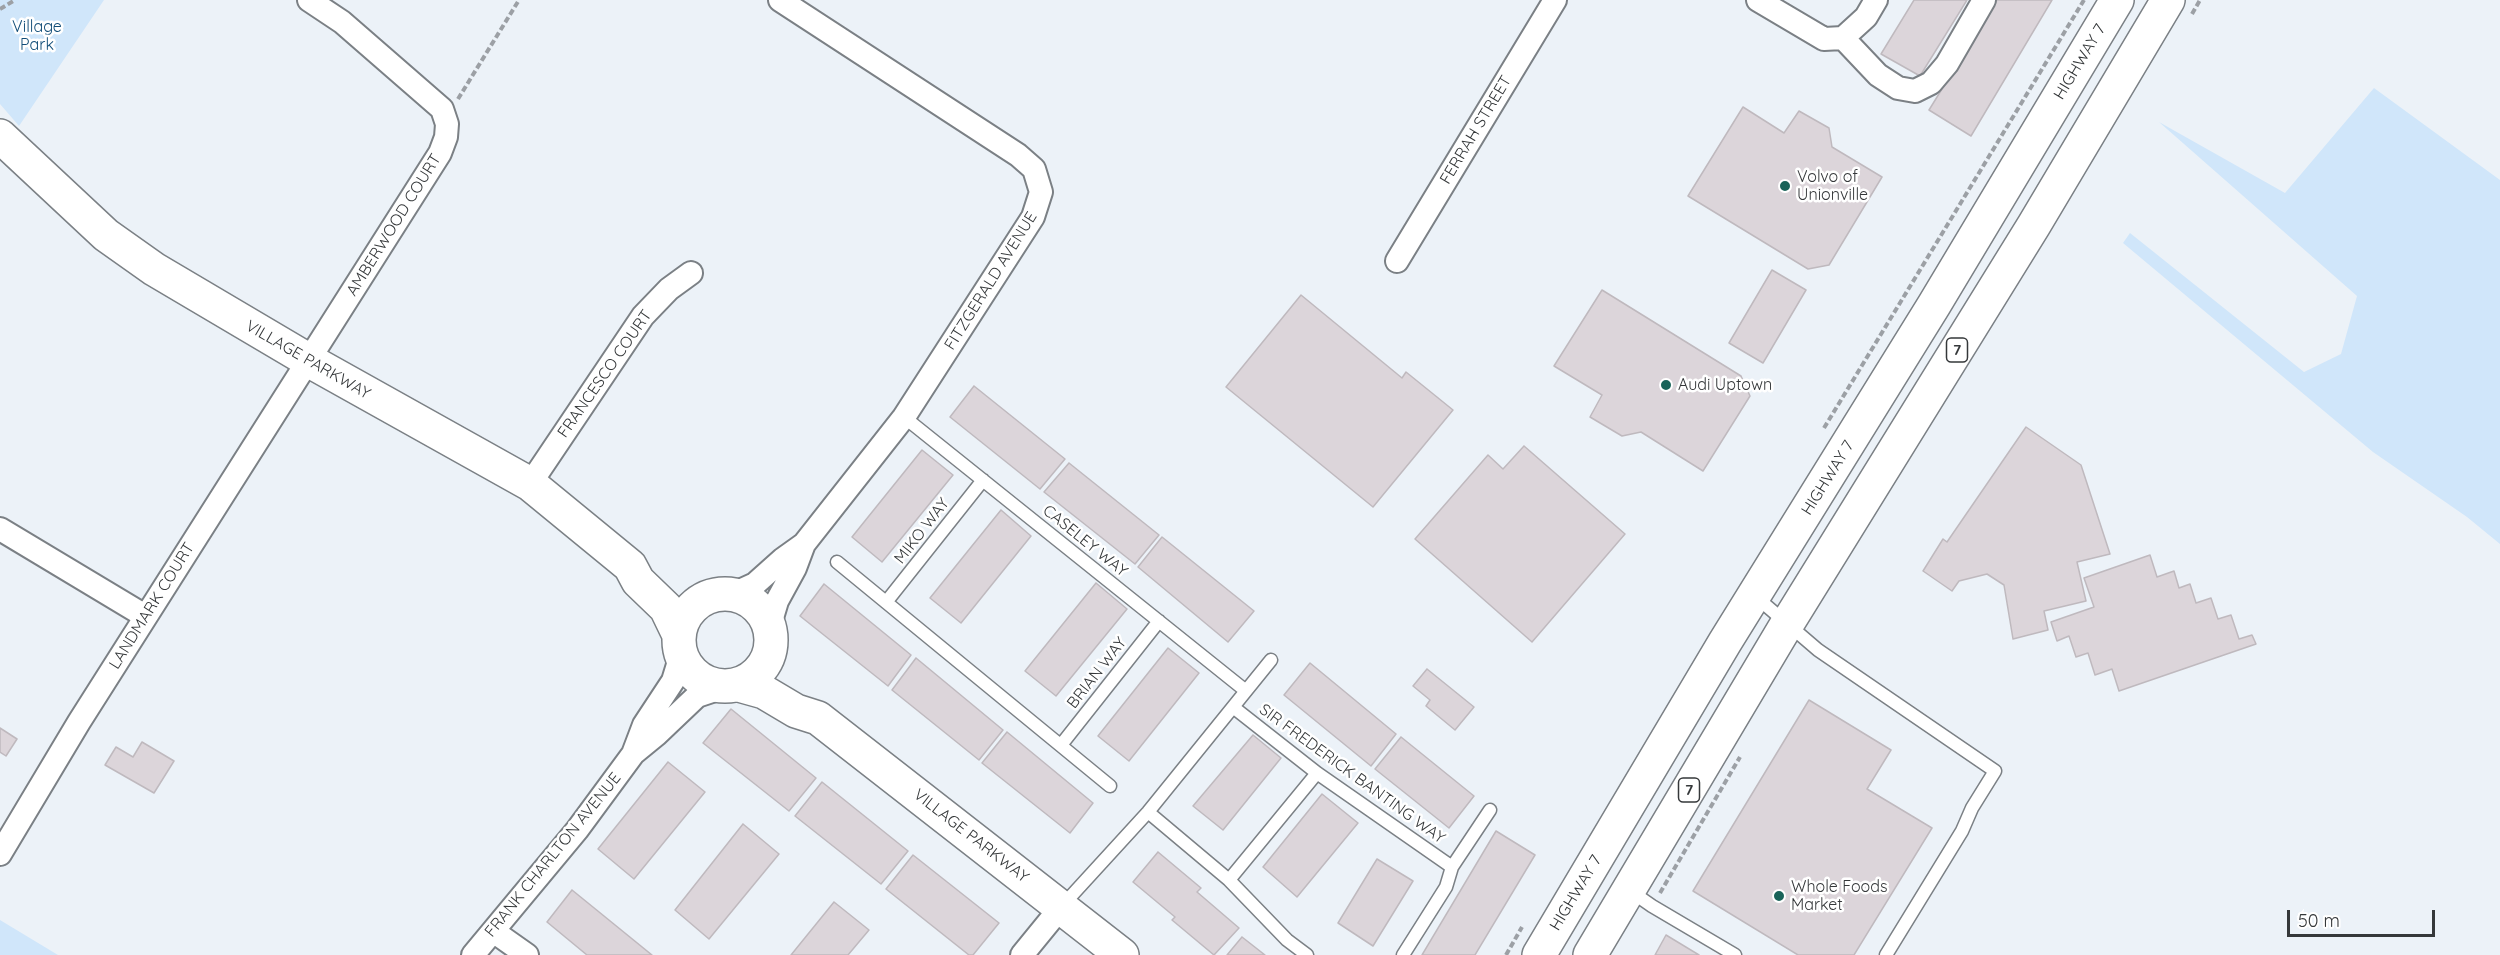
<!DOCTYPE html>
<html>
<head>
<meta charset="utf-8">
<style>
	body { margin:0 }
	#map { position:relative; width:2500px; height:955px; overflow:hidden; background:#ecf2f8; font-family:Quicksand,sans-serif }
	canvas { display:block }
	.scale { position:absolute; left:2287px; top:910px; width:148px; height:27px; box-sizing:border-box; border:3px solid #35383a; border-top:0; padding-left:8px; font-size:18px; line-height:21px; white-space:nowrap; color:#35383a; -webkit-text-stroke:4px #fff; paint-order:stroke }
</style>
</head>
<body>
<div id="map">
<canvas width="2500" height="955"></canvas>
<div class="scale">50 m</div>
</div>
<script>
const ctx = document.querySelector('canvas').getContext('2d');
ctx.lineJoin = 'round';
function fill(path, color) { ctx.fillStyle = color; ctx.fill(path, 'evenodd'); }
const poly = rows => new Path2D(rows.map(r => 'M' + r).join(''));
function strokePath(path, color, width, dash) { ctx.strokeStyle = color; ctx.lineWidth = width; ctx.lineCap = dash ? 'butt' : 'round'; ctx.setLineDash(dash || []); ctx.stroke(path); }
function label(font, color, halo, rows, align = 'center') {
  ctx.font = font + ' Quicksand,sans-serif'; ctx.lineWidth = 5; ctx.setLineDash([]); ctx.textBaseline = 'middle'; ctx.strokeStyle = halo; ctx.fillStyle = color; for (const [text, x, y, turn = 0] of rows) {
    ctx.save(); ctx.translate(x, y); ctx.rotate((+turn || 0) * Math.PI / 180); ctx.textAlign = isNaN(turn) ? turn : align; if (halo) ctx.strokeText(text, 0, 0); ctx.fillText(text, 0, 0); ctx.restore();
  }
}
fill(poly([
	[0,0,104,0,19,126,0,104],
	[2374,88,2500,180,2500,544,2467,517,2373,452,2123,243,2130,233,2304,372,2341,354,2357,296,2159,122,2285,193],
	[0,920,58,955,0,955]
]), '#d0e6fa');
const building = poly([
	[1914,0,1967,0,1920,76,1881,54,1914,0],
	[1997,0,2052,0,1971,136,1929,110,1997,0],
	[1743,107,1784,133,1799,111,1829,128,1832,147,1882,177,1829,265,1808,269,1688,196,1743,107],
	[1772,270,1806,290,1763,363,1729,343,1772,270],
	[1602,290,1741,376,1750,396,1703,471,1641,432,1622,436,1590,417,1602,395,1554,366,1602,290],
	[1301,295,1402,378,1406,372,1453,410,1373,507,1226,387,1301,295],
	[974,386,1065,459,1040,489,950,417,974,386],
	[2026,427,2081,465,2110,554,2077,562,2086,601,2044,611,2048,630,2013,639,2004,585,1987,574,1959,581,1952,591,1923,571,1943,539,1947,542,2026,427],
	[1524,446,1625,534,1532,642,1415,539,1488,455,1503,469,1524,446],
	[922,450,953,475,882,562,852,537,922,450],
	[1069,463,1159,535,1135,564,1044,492,1069,463],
	[1001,510,1031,536,961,623,930,598,1001,510],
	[1162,537,1254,611,1228,642,1138,567,1162,537],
	[2150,555,2157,577,2174,571,2179,588,2190,584,2196,603,2211,598,2218,619,2231,615,2239,639,2252,635,2256,644,2119,691,2112,669,2095,675,2088,653,2076,657,2069,636,2057,641,2051,622,2094,607,2084,578,2150,555],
	[1096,583,1127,609,1056,696,1025,671,1096,583],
	[824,584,911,655,888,686,800,616,824,584],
	[1168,648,1199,673,1129,761,1098,736,1168,648],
	[916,658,1003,730,979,760,892,690,916,658],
	[1310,663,1396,734,1371,766,1284,695,1310,663],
	[1427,669,1474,707,1455,730,1426,706,1430,700,1413,686,1427,669],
	[1809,700,1891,750,1867,789,1932,828,1854,955,1798,955,1693,891,1809,700],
	[731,709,816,778,789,811,703,743,731,709],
	[0,728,17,739,6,756,0,752,0,728],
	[1007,732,1093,803,1070,833,982,763,1007,732],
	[1253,735,1281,758,1223,830,1193,806,1253,735],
	[1401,737,1474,796,1449,828,1375,769,1401,737],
	[142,742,174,761,154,793,105,765,116,747,133,757,142,742],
	[668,762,705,792,634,879,598,849,668,762],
	[822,782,908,851,881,884,795,816,822,782],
	[1322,794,1358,823,1297,897,1263,867,1322,794],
	[743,824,779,854,709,939,675,910,743,824],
	[1496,831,1535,855,1475,955,1422,955,1496,831],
	[1158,852,1201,888,1197,892,1239,928,1214,955,1172,920,1175,917,1133,882,1158,852],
	[913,855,999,923,973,955,969,955,886,889,913,855],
	[1377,859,1413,881,1373,946,1338,923,1377,859],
	[572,890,652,955,587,955,547,922,572,890],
	[834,902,869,930,848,955,791,955,834,902],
	[1666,935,1699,955,1655,955,1666,935],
	[1242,937,1265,955,1227,955,1242,937]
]);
fill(building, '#dcd5da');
strokePath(building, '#bfb9be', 1.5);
const lane = poly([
	[904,417,1246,691],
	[837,562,1110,786],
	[1755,596,1818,650,1995,771,1972,808,1962,831,1886,955],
	[887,601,983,480],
	[1233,707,1317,773,1452,867],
	[1061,745,1159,621],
	[1148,812,1229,880,1287,940,1307,955],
	[1229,880,1317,773],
	[1629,890,1652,906,1735,955],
	[1062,906,1148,812,1271,660],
	[1403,955,1446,887,1452,867,1490,810]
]);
const street = poly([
	[1758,0,1824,39,1843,38,1866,17,1876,0],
	[1843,38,1878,75,1898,88,1915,91,1931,83,1947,64,1984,0],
	[1397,261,1555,0],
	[530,484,643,316,669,289,691,273],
	[0,529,145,616],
	[733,594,755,584,783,559,804,544,904,417,1033,217,1041,192,1034,169,1018,155,780,0],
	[771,631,771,621,777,601,795,568,804,544],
	[634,753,656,735,697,696,724,687],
	[0,854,79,722,440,153,446,137,447,124,442,109,342,22,309,0],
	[493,931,527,955],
	[473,955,577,830,633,754,644,725,673,681,681,655],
	[1022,955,1062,906]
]);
const secondary = poly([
	[0,136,106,235,154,269,308,360,530,484,630,566,638,581,666,608,679,635],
	'679 640a46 46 0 1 1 92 0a46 46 0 1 1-92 0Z',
	[739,685,764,692,796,711,818,718,1122,955]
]);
const primary = poly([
	[1539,955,1725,642,1934,305,2117,0],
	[1590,955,1787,624,2034,225,2168,0]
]);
strokePath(lane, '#7b8085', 15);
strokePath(street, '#7b8085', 26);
strokePath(secondary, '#7b8085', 36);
strokePath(primary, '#7b8085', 36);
strokePath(poly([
	[0,9,15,0],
	[2192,14,2200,0],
	[458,99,519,0],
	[1824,428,2084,0],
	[1660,893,1740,757],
	[1506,955,1522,927]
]), '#9ca0a5', 4, [6, 3]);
strokePath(lane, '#fff', 12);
strokePath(street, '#fff', 22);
strokePath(secondary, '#fff', 33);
strokePath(primary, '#fff', 33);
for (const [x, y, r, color] of [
	[1785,186,6,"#196359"],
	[1666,385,6,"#196359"],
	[1779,896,6,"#196359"]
]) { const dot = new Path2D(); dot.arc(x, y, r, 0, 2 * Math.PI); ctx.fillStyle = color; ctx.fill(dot); strokePath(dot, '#fff', 2); }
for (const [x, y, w] of [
	[1957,350,21],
	[1689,790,21]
]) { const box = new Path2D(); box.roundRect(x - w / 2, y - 12, w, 24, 4.5); ctx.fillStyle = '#fff'; ctx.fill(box); strokePath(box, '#35383a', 1.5); }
label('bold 15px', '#35383a', null, [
	["7",1957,350],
	["7",1689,790]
]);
label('16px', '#114d78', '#fff', [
	["Village",37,27],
	["Park",37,45]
]);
label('16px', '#35383a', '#fff', [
	["HIGHWAY 7",2080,62,-59],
	["FERRAH STREET",1476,130,-59],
	["AMBERWOOD COURT",394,225,-58],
	["FITZGERALD AVENUE",991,281,-58],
	["VILLAGE PARKWAY",308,360,30],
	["FRANCESCO COURT",605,374,-55],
	["HIGHWAY 7",1828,478,-58],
	["MIKO WAY",922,531,-52],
	["CASELEY WAY",1085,541,39],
	["LANDMARK COURT",152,606,-58],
	["BRIAN WAY",1097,673,-52],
	["SIR FREDERICK BANTING WAY",1352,774,36],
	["VILLAGE PARKWAY",971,836,38],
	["FRANK CHARLTON AVENUE",553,855,-51],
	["HIGHWAY 7",1576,893,-59]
]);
label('16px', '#35383a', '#fff', [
	["Volvo of",1797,177],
	["Unionville",1797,195],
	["Audi Uptown",1678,385],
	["Whole Foods",1791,887],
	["Market",1791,905]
], 'left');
</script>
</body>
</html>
